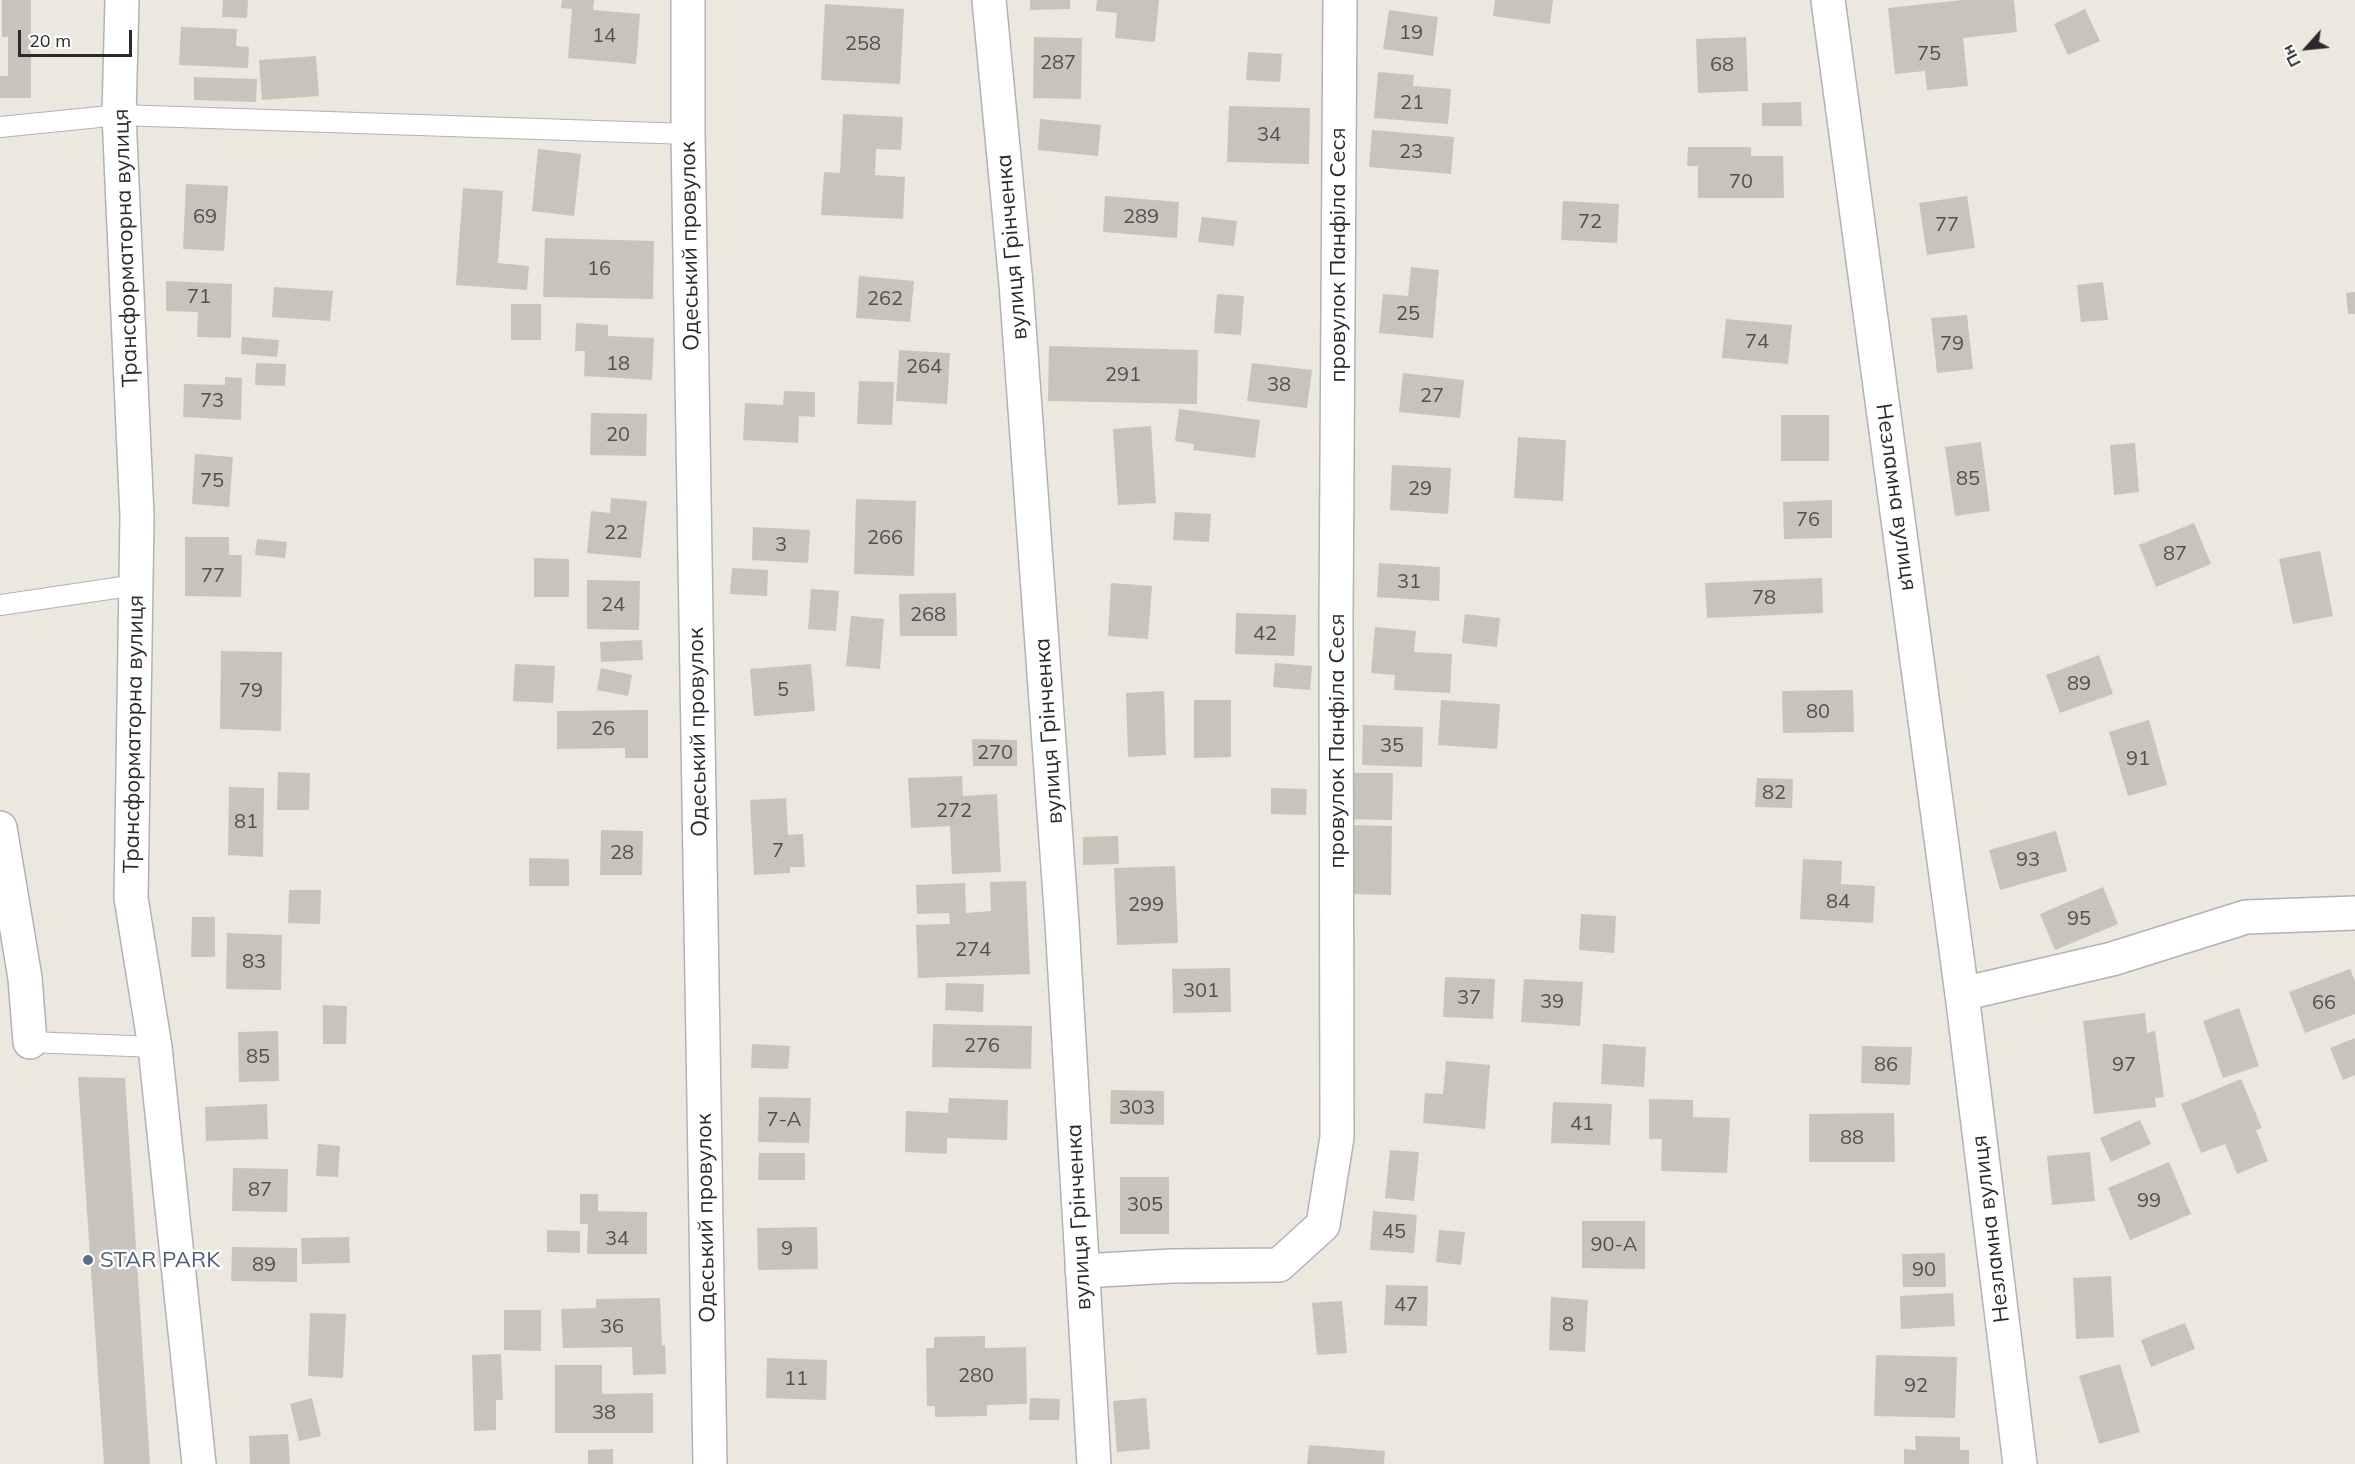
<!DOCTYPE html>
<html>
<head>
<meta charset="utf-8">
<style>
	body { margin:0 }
	#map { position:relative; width:2355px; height:1464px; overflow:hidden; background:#ece8dd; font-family:Mulish,sans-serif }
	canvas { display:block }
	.north { position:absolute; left:2277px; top:18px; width:60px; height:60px; -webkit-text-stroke:4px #fff; paint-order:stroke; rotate:243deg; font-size:16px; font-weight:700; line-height:24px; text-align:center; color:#2a2a2a }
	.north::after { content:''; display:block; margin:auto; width:21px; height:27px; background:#2a2a2a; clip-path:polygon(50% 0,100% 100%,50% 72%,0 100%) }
	.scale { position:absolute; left:18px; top:30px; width:114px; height:27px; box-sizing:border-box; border:3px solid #2a2a2a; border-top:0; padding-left:8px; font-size:18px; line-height:21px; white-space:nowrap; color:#2a2a2a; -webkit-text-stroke:4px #fff; paint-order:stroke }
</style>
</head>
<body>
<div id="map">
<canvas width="2355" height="1464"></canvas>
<div class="north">Пн</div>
<div class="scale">20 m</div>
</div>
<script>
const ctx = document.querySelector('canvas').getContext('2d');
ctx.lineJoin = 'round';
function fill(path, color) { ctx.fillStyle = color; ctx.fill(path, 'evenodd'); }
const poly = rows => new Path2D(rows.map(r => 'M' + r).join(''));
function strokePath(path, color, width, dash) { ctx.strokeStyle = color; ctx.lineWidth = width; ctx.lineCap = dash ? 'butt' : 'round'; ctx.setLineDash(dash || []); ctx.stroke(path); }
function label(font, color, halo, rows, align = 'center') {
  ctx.font = font + ' Mulish,sans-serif'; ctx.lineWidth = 5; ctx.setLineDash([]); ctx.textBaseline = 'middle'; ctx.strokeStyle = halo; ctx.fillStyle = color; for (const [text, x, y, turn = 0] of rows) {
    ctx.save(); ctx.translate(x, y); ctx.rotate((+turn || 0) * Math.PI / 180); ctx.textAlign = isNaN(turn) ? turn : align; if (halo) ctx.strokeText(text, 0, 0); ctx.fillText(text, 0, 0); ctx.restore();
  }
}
fill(poly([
	[2,0,31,0,31,98,0,98,0,76,8,76,8,37,2,37],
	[223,0,248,0,247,18,222,17],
	[562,0,594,0,593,10,640,14,636,64,568,58,572,9,561,8],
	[1030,0,1070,0,1070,9,1030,10],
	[1097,0,1159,0,1155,42,1115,38,1117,13,1096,11],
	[1495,0,1553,0,1550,24,1493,16],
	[1962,0,2014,0,2017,32,1963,38,1968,86,1927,90,1925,71,1895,74,1888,8],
	[825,4,904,9,900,84,821,80],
	[2085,9,2100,41,2068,55,2054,24],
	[1389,10,1438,17,1433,56,1383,49],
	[181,27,237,29,236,46,249,47,248,68,179,65],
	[1034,37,1082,38,1081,99,1033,98],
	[1746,37,1748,91,1698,93,1696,39],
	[1248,52,1282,54,1280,82,1246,80],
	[316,56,319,96,262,100,259,60],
	[1378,72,1414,75,1413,86,1451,89,1448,124,1374,118],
	[194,77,257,79,256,102,194,100],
	[1801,102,1802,126,1762,126,1762,103],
	[1229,106,1310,108,1309,164,1227,162],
	[843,114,903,117,901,150,876,149,875,175,905,177,903,219,821,215,824,172,840,173],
	[1040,119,1101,125,1098,156,1038,150],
	[1372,130,1454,137,1451,174,1369,167],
	[1688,147,1751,147,1751,156,1783,156,1784,198,1698,198,1698,166,1687,166],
	[538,149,581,154,574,216,532,211],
	[186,184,228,186,224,251,183,249],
	[463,188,503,191,498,263,529,266,527,290,456,285],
	[1105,196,1179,202,1177,238,1103,232],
	[1967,196,1975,248,1927,255,1919,203],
	[1563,201,1619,204,1617,243,1561,240],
	[1202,217,1237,221,1234,246,1198,242],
	[545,238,654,241,653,299,543,297],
	[1411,267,1439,270,1433,338,1379,333,1383,294,1408,296],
	[859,276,914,281,910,322,856,318],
	[166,281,232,284,231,338,197,337,198,312,166,311],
	[2103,282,2108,320,2081,322,2077,285],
	[274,287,333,291,330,321,272,317],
	[2355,292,2355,314,2348,314,2346,293],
	[1217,294,1244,296,1241,335,1214,333],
	[511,304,541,304,541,340,511,340],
	[1967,315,1973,369,1937,373,1931,318],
	[1726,319,1792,325,1788,364,1722,358],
	[576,323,608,325,608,336,654,338,652,380,584,376,585,351,575,351],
	[242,337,279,340,277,357,241,354],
	[1049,346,1198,350,1197,404,1048,401],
	[899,350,950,353,947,404,896,401],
	[256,363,286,364,285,386,255,385],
	[1252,363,1312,370,1307,408,1247,401],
	[1403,373,1464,380,1460,418,1399,412],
	[225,377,242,378,241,420,183,417,184,384,225,385],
	[859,381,894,382,892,425,857,424],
	[784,391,815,392,815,417,799,416,798,443,743,440,745,403,783,405],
	[1179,409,1260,420,1255,458,1193,450,1194,444,1175,441],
	[591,413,647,414,646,456,590,455],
	[1781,415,1829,415,1829,461,1781,461],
	[1151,426,1156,503,1118,505,1113,429],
	[1518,437,1566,440,1563,501,1514,498],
	[1981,442,1990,511,1955,516,1945,447],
	[2135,443,2139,492,2114,495,2110,445],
	[195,454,233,457,229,507,192,504],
	[1392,465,1451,468,1448,514,1390,510],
	[611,498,647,501,641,558,587,553,591,511,610,513],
	[856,499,916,501,914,576,854,574],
	[1832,500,1832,538,1784,539,1783,502],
	[1175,512,1211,514,1209,542,1173,540],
	[2194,523,2211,564,2156,587,2139,545],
	[753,527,810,530,808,563,752,560],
	[185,537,229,537,229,555,242,555,241,597,185,596],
	[257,539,287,542,285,558,255,555],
	[2320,551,2333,616,2293,624,2279,559],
	[534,558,569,559,569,597,534,597],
	[1379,563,1440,567,1439,601,1377,597],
	[732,568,768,570,767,596,730,594],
	[1822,578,1823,613,1707,618,1705,583],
	[587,580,640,581,639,630,587,629],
	[1111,583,1152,586,1148,639,1108,636],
	[811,589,839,591,836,631,808,629],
	[956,593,957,636,900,636,899,594],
	[1236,613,1296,615,1294,656,1235,654],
	[1465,614,1500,618,1497,647,1462,643],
	[851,616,884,619,880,669,846,666],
	[1375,627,1416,631,1414,652,1452,654,1450,693,1394,690,1395,675,1371,673],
	[642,640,643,660,601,662,600,642],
	[221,651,282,652,281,731,220,729],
	[2099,655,2113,694,2060,713,2046,675],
	[1275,663,1312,666,1310,690,1273,687],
	[515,664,555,666,553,703,513,701],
	[811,664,815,711,754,716,750,669],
	[601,668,632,675,628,696,597,690],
	[1853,690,1854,732,1783,733,1782,691],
	[1164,691,1166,755,1128,757,1126,693],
	[1194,700,1231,700,1231,757,1194,758],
	[1441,700,1500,704,1497,749,1438,745],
	[648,710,648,758,625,758,625,748,557,749,557,711],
	[2149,720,2167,785,2128,796,2109,732],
	[1363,725,1423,727,1422,767,1362,765],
	[972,739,1017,740,1017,766,973,766],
	[278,772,310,773,309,810,277,810],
	[1341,773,1393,773,1392,820,1341,819],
	[962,776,963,796,997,794,1001,872,952,874,950,826,911,828,908,778],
	[1757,778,1793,779,1792,808,1755,807],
	[229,787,264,788,263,857,228,855],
	[1271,788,1307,789,1306,815,1271,814],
	[786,798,788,835,803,834,805,867,790,867,790,873,754,875,750,800],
	[1351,825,1392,826,1391,895,1349,894],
	[601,830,643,831,642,875,600,875],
	[2056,831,2067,871,2000,890,1989,850],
	[1118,836,1119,864,1083,865,1083,837],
	[529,858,569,859,569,886,529,886],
	[1803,859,1842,861,1841,884,1875,886,1873,923,1800,919],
	[1175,866,1178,943,1117,945,1114,868],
	[1026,881,1030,974,918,978,916,925,950,924,949,913,917,914,916,885,965,883,966,913,991,911,990,882],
	[2103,887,2118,924,2055,950,2040,914],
	[289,890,321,890,320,924,288,923],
	[1581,914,1616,916,1614,953,1579,950],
	[192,917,215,917,215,957,191,957],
	[227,933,282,935,281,990,226,989],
	[1230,968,1231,1012,1173,1013,1172,969],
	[2350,969,2355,981,2355,1014,2305,1033,2289,992],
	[1445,977,1495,979,1493,1019,1443,1017],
	[1524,979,1583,982,1580,1026,1521,1022],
	[946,983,984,984,983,1012,945,1010],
	[323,1005,347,1006,346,1044,323,1044],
	[2239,1008,2259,1066,2223,1078,2203,1021],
	[2145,1013,2147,1033,2155,1031,2164,1097,2155,1098,2156,1107,2094,1114,2083,1021],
	[933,1024,1032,1026,1031,1069,932,1067],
	[278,1031,279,1081,239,1082,238,1032],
	[2355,1038,2355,1075,2343,1080,2330,1048],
	[752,1044,790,1046,788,1069,751,1068],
	[1603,1044,1646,1047,1644,1087,1601,1084],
	[1862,1046,1912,1047,1910,1085,1861,1083],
	[1446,1061,1490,1065,1485,1129,1423,1123,1425,1093,1443,1094],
	[78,1077,125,1078,150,1464,104,1464],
	[2241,1079,2262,1128,2256,1130,2268,1161,2237,1174,2225,1144,2201,1153,2181,1104],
	[1111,1090,1164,1091,1164,1125,1110,1124],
	[759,1097,811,1098,809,1143,758,1142],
	[949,1098,1008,1100,1007,1140,947,1138,947,1154,905,1152,906,1111,948,1113],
	[1649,1099,1693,1100,1693,1117,1730,1118,1727,1173,1661,1171,1662,1139,1649,1139],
	[1553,1102,1612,1104,1610,1145,1551,1143],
	[267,1104,268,1139,206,1141,205,1107],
	[1894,1113,1895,1162,1809,1162,1809,1114],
	[2140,1120,2151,1144,2111,1162,2100,1138],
	[318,1144,340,1146,338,1177,316,1176],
	[1390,1150,1419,1152,1414,1201,1385,1198],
	[2090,1152,2095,1201,2052,1205,2047,1156],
	[759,1153,805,1153,805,1180,758,1180],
	[2169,1162,2191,1214,2130,1240,2108,1188],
	[233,1168,288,1169,287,1212,232,1211],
	[1120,1177,1169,1177,1169,1234,1120,1234],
	[580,1194,598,1194,598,1211,647,1212,647,1254,587,1254,588,1224,580,1224],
	[1373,1211,1417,1215,1414,1253,1370,1250],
	[1582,1221,1645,1221,1645,1269,1582,1268],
	[817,1227,818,1269,758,1270,757,1228],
	[547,1230,580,1231,580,1253,547,1252],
	[1439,1230,1465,1232,1461,1265,1436,1262],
	[349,1237,350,1263,302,1264,301,1238],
	[232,1247,297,1248,297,1282,231,1281],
	[1945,1253,1946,1287,1903,1287,1902,1254],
	[2111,1276,2114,1337,2076,1339,2073,1278],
	[1386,1285,1428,1286,1427,1326,1384,1325],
	[1953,1293,1955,1326,1901,1329,1900,1296],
	[1551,1297,1588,1300,1585,1352,1549,1350],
	[660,1298,662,1346,665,1345,666,1374,633,1375,632,1347,563,1348,561,1309,596,1308,596,1299],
	[1342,1301,1347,1353,1317,1355,1312,1303],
	[504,1310,541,1310,541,1351,504,1350],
	[310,1313,346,1314,343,1378,308,1376],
	[2185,1323,2195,1349,2151,1367,2141,1340],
	[985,1336,985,1348,1026,1347,1027,1404,987,1405,987,1416,935,1417,935,1406,927,1406,926,1348,934,1348,934,1337],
	[501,1354,503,1400,496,1400,496,1430,474,1431,472,1355],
	[1876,1355,1957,1357,1955,1418,1874,1416],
	[767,1358,827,1360,826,1400,766,1398],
	[2120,1364,2140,1432,2099,1444,2079,1376],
	[555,1365,602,1365,602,1394,653,1393,653,1433,555,1433],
	[312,1398,321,1436,299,1441,290,1404],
	[1030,1398,1060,1399,1059,1420,1029,1420],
	[1146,1398,1150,1449,1117,1452,1113,1401],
	[288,1434,290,1464,250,1464,249,1436],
	[1915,1436,1960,1437,1960,1450,1969,1450,1969,1464,1904,1464,1904,1449,1916,1450],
	[1309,1445,1385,1451,1384,1464,1307,1464],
	[613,1449,613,1464,588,1464,588,1450]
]), '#c8c4bc');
const service = poly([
	[0,127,119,115,688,134],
	[0,605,136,585],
	[30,1042,155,1047]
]);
const minor = poly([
	[122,0,119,115,137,516,131,898,155,1047,199,1464],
	[688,0,688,134,710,1464],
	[989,0,1016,284,1062,923,1094,1464],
	[0,828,25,978,30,1042],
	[1962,994,2112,959,2246,917,2355,913],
	[1082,1271,1172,1266,1279,1265,1323,1225,1337,1137,1336,618,1340,0]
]);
const tertiary = poly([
	[1828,0,1962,994,2020,1464]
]);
strokePath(service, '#b0b1be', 22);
strokePath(minor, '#b0b1be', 36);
strokePath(tertiary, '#b0b1be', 36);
strokePath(service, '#fff', 20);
strokePath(minor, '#fff', 33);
strokePath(tertiary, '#fff', 33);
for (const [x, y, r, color] of [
	[88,1260,6,"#5c6f8a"]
]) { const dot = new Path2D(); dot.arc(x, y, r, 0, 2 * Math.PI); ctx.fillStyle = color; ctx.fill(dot); strokePath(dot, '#fff', 2); }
label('20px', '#52504e', null, [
	["19",1411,33],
	["14",604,36],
	["258",863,44],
	["75",1929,54],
	["287",1058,63],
	["68",1722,65],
	["21",1412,103],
	["34",1269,135],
	["23",1411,152],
	["70",1741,182],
	["69",205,217],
	["289",1141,217],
	["72",1590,222],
	["77",1947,225],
	["16",599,269],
	["71",199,297],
	["262",885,299],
	["25",1408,314],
	["74",1757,342],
	["79",1952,344],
	["18",618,364],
	["264",924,367],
	["291",1123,375],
	["38",1279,385],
	["27",1432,396],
	["73",212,401],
	["20",618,435],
	["85",1968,479],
	["75",212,481],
	["29",1420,489],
	["76",1808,520],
	["22",616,533],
	["266",885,538],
	["3",781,545],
	["87",2175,554],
	["77",213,576],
	["31",1409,582],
	["78",1764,598],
	["24",613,605],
	["268",928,615],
	["42",1265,634],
	["89",2079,684],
	["5",783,690],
	["79",251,691],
	["80",1818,712],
	["26",603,729],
	["35",1392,746],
	["270",995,753],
	["91",2138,759],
	["82",1774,793],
	["272",954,811],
	["81",246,822],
	["7",778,851],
	["28",622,853],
	["93",2028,860],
	["84",1838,902],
	["299",1146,905],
	["95",2079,919],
	["274",973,950],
	["83",254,962],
	["301",1201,991],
	["37",1469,998],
	["39",1552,1002],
	["66",2324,1003],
	["276",982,1046],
	["85",258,1057],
	["86",1886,1065],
	["97",2124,1065],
	["303",1137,1108],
	["7-А",784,1120],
	["41",1582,1124],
	["88",1852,1138],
	["87",260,1190],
	["99",2149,1201],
	["305",1145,1205],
	["45",1394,1232],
	["34",617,1239],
	["90-А",1614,1245],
	["9",787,1249],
	["89",264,1265],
	["90",1924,1270],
	["47",1406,1305],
	["8",1568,1325],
	["36",612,1327],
	["280",976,1376],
	["11",796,1379],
	["92",1916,1386],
	["38",604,1413]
]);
label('22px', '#2a2a2a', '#fff', [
	["Одеський провулок",690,246,-91],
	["вулиця Грінченка",1012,247,-95],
	["Трансформаторна вулиця",126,248,-92],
	["провулок Панфіла Сеся",1338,255,-90],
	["Незламна вулиця",1896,497,82],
	["вулиця Грінченка",1049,731,-94],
	["Одеський провулок",698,732,-91],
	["Трансформаторна вулиця",134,734,-89],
	["провулок Панфіла Сеся",1337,741,-90],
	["вулиця Грінченка",1079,1217,-93],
	["Одеський провулок",706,1218,-91],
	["Незламна вулиця",1991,1229,-97]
]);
label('22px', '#4e5e75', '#fff', [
	["STAR PARK",100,1260]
], 'left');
</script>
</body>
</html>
